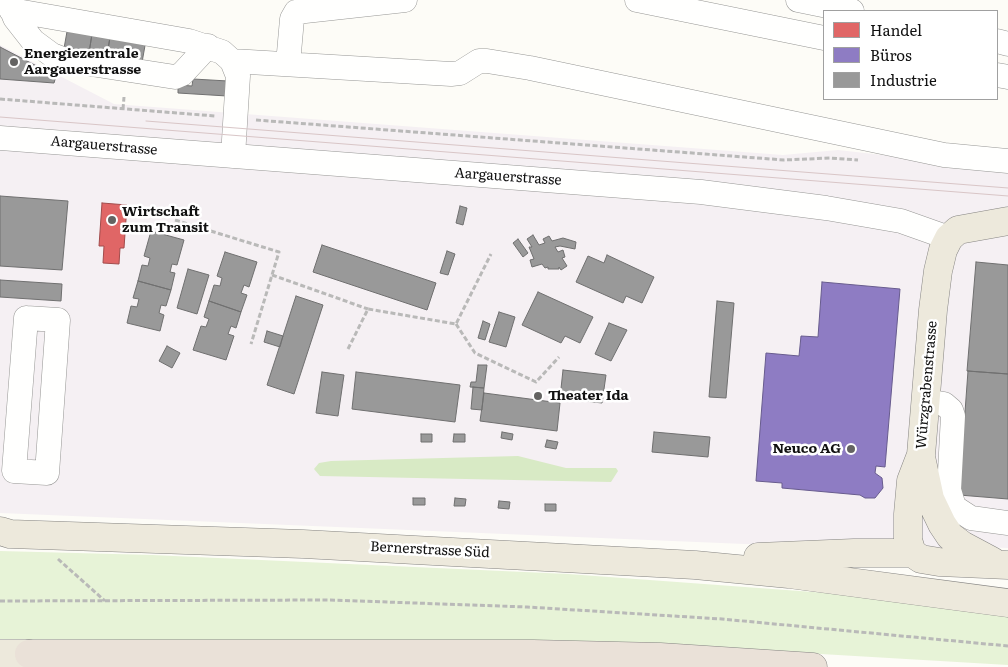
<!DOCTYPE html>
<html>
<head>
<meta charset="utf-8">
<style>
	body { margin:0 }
	#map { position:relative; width:1008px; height:667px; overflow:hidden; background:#fdfcf7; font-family:Literata,serif }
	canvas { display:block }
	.legend { position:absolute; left:823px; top:10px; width:175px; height:90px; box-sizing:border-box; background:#fff; border:1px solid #a0a0a0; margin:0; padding:6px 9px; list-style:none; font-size:15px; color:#111 }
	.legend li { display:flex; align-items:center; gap:10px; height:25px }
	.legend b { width:25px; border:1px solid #a0a0a0 }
</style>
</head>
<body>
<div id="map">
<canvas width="1008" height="667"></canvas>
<ul class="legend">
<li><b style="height:14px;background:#e06666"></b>Handel</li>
<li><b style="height:14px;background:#8e7cc3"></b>Büros</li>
<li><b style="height:14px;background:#999"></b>Industrie</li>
</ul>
</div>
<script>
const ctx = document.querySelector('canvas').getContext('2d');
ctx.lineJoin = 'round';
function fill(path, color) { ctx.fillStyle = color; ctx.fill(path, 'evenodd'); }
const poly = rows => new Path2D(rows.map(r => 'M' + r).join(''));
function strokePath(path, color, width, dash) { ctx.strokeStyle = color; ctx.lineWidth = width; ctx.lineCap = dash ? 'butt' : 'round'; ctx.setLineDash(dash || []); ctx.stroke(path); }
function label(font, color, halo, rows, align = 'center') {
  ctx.font = font + ' Literata,serif'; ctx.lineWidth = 5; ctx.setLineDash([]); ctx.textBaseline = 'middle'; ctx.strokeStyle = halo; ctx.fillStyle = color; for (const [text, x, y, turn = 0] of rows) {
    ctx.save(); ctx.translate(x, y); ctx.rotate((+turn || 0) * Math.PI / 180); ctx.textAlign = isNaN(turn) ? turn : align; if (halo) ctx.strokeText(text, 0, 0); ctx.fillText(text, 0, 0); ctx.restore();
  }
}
fill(poly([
	[0,45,114,104,783,155,838,150,1008,169,1008,548,980,547,913,551,0,513]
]), '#f5f0f3');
fill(poly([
	[0,551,152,555,568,574,854,595,1008,615,1008,665,651,644,0,639]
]), '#e7f3d7');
fill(poly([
	[518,456,566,468,616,468,618,471,611,482,320,476,314,469,319,463,331,461]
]), '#d8eac5');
const shops = poly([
	[102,203,127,205,124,248,120,248,119,264,103,263,104,246,99,246,102,203]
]);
fill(shops, '#e06666');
strokePath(shops, '#a24c4c', 1);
const offices = poly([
	[822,282,900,289,885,467,876,466,875,473,882,478,883,488,875,498,865,498,860,495,782,488,782,483,756,481,766,353,799,356,801,336,818,337,822,282]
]);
fill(offices, '#8e7cc3');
strokePath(offices, '#685c8e', 1);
const industry = poly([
	[68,26,146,40,141,68,63,54,68,26],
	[92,34,110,37,107,56,89,53,92,34],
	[92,34,110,37,107,56,89,53,92,34],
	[0,47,56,76,54,83,0,79,0,47],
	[193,79,228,81,227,96,178,93,178,85,192,86,193,79],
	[0,196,68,201,62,270,0,266,0,196],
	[460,206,467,208,463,225,456,223,460,206],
	[151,231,184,240,177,265,172,264,170,272,175,273,171,290,138,281,142,265,148,266,150,258,144,256,151,231],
	[533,235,539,245,545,243,543,239,549,236,552,241,563,238,576,242,575,249,560,246,555,247,558,252,563,250,565,257,562,258,567,266,561,270,559,267,559,269,548,269,548,267,545,268,542,264,532,267,530,260,534,259,529,247,532,247,527,239,533,235],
	[518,239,528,253,523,257,513,243,518,239],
	[322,245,436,283,427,310,313,272,322,245],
	[447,251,455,254,448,275,440,273,447,251],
	[225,252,257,262,249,287,244,285,241,293,247,295,241,312,209,301,214,285,220,286,222,278,217,276,225,252],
	[607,255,654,277,642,303,626,296,623,303,576,282,588,256,604,263,607,255],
	[976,262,1008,265,1008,374,967,371,976,262],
	[188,269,209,275,197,314,177,308,188,269],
	[0,280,62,284,61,301,0,297,0,280],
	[138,281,171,290,166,306,161,305,159,313,164,315,160,331,127,323,131,306,137,307,139,299,133,298,138,281],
	[538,292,593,317,580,343,565,336,561,343,522,325,538,292],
	[296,296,323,305,294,394,267,385,296,296],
	[209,301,241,312,236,328,231,326,228,334,234,336,226,360,193,350,201,326,206,327,209,319,204,317,209,301],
	[717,301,734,303,726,398,709,397,717,301],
	[499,312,515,317,506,347,489,342,499,312],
	[483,321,490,324,485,340,478,338,483,321],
	[609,323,627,330,611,361,595,354,609,323],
	[267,331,283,336,280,347,264,342,267,331],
	[167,346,180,353,172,368,159,361,167,346],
	[478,365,487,365,484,388,470,387,471,382,476,382,478,365],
	[563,370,606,375,602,403,560,398,563,370],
	[968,371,1008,374,1008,499,959,495,968,371],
	[322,372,344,375,338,416,316,413,322,372],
	[356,372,460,385,455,422,352,409,356,372],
	[473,387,484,388,482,410,471,409,473,387],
	[484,393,560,403,557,431,480,421,484,393],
	[502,432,513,434,512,440,501,438,502,432],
	[654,432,710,437,708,457,652,452,654,432],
	[421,434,432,434,432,442,421,442,421,434],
	[454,434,465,434,465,442,453,442,454,434],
	[547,440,558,442,556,449,545,447,547,440],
	[413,498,425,498,425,505,413,505,413,498],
	[455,498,466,499,465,506,454,506,455,498],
	[499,501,510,502,509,509,498,508,499,501],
	[545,504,556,504,556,511,545,511,545,504]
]);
fill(industry, '#999');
strokePath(industry, '#707070', 1);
const minor = poly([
	[637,0,824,38],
	[798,0,852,11],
	[8,1,15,18,33,41,52,55,65,60,175,77,182,74,208,46],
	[11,10,189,41,222,52,232,61,238,76,233,156],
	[997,41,1008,44],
	[232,61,451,74,460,73,479,61,487,61,530,68,944,155,1008,161],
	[288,64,292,19,296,12,405,0],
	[997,75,1008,77],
	[0,138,701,192,826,208,901,221,949,238],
	[26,318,58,320,47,473,14,471,26,318],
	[925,401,944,404,951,410,953,416,949,490,954,507,971,518,1008,523]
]);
const major = poly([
	[1008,221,958,230,949,238,943,250,938,271,933,310,921,455,911,481,908,514,908,540,912,553,921,559,939,562,1008,565],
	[921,457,930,499,942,524,950,536,962,545,992,561],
	[0,531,10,534,303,544,695,565,789,574,1008,603],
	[758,557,854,553,912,553],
	[0,654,29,654,51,658]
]);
const highway = poly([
	[29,654,533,654,660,657,813,667]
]);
strokePath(minor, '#979795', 25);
strokePath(major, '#858482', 29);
strokePath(highway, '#858482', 29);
strokePath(poly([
	[0,99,215,116],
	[123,109,124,97],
	[256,120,784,160,830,158,858,160],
	[175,220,279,252,251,344],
	[272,275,368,309],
	[456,324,475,353,536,382,559,357],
	[348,349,368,309,456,324,491,254],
	[58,559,105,601],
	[0,601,330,600,527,607,722,619,1008,646]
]), '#b9b9b8', 3, [5, 2.5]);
strokePath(minor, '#fffffe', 24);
strokePath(major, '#ede9dc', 28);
strokePath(highway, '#eae1d8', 28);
strokePath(poly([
	[0,117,1008,196],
	[146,121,1008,188]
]), '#d9c6c7', 1);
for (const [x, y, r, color] of [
	[14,62,5,"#646362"],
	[112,220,5,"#646362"],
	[538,396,5,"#646362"],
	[851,449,5,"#646362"]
]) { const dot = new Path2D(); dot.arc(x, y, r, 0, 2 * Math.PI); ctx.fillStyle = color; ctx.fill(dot); strokePath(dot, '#fff', 2); }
label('bold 14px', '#111', '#fff', [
	["Energiezentrale",24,54],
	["Aargauerstrasse",24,70],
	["Wirtschaft",122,212],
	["zum Transit",122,228],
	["Theater Ida",548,396],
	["Neuco AG",841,449,"right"]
], 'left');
label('14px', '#111', '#fff', [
	["Aargauerstrasse",104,146,5],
	["Aargauerstrasse",508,177,4],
	["Würzgrabenstrasse",927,385,-85],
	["Bernerstrasse Süd",430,550,3]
]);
</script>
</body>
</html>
